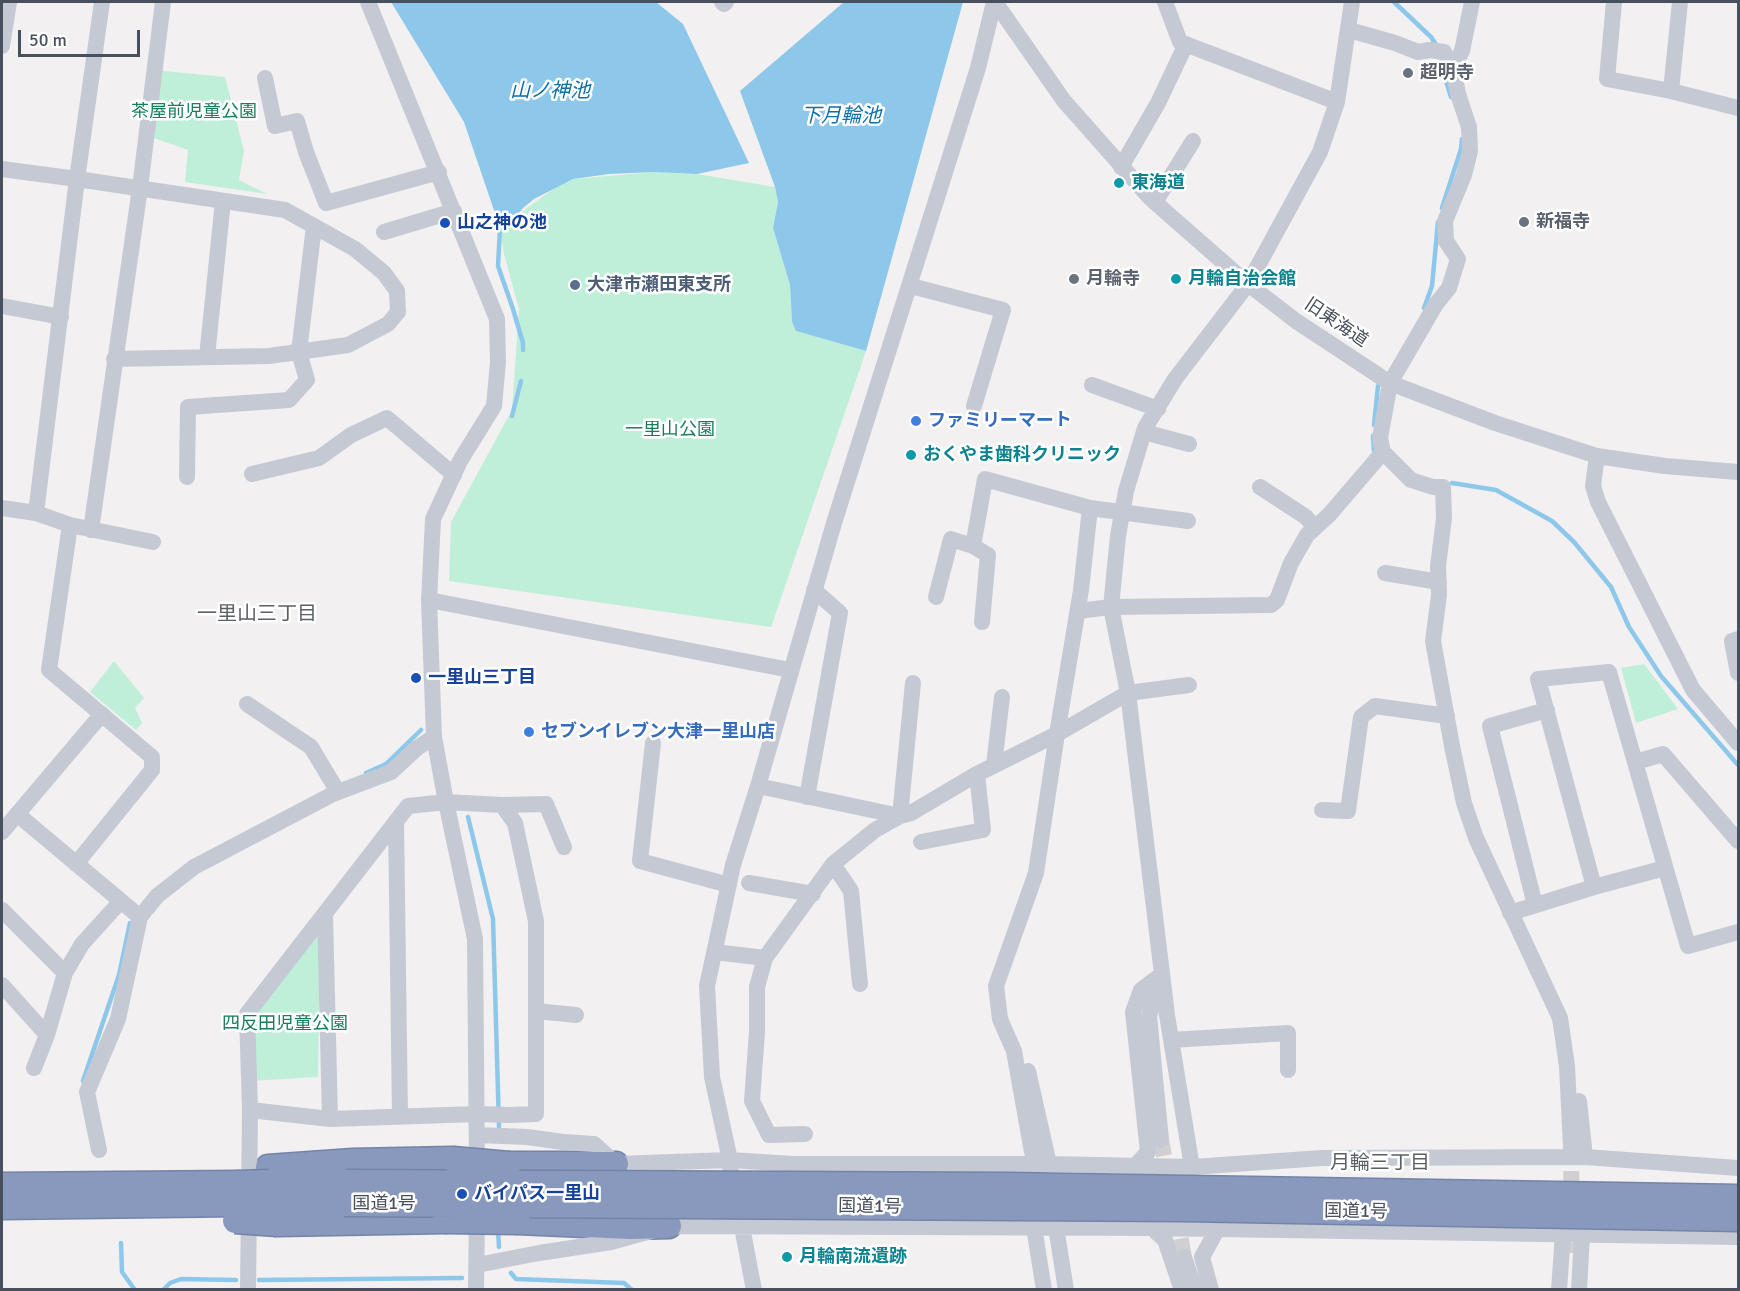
<!DOCTYPE html>
<html>
<head>
<meta charset="utf-8">
<style>
	body { margin:0 }
	#map { position:relative; width:1740px; height:1291px; overflow:hidden; background:#f2f0f0; font-family:Signika,sans-serif }
	canvas { display:block }
	.frame { position:absolute; inset:0; border:3px solid #484f5d; pointer-events:none }
	.scale { position:absolute; left:18px; top:30px; width:122px; height:27px; box-sizing:border-box; border:3px solid #484f5d; border-top:0; padding-left:8px; font-size:18px; line-height:21px; white-space:nowrap; color:#484f5d; -webkit-text-stroke:4px #fff; paint-order:stroke }
</style>
</head>
<body>
<div id="map">
<canvas width="1740" height="1291"></canvas>
<div class="frame"></div>
<div class="scale">50 m</div>
</div>
<script>
const ctx = document.querySelector('canvas').getContext('2d');
ctx.lineJoin = 'round';
function fill(path, color) { ctx.fillStyle = color; ctx.fill(path, 'evenodd'); }
const poly = rows => new Path2D(rows.map(r => 'M' + r).join(''));
function strokePath(path, color, width, dash) { ctx.strokeStyle = color; ctx.lineWidth = width; ctx.lineCap = dash ? 'butt' : 'round'; ctx.setLineDash(dash || []); ctx.stroke(path); }
function label(font, color, halo, rows, align = 'center') {
  ctx.font = font + ' Signika,"Noto Sans JP",sans-serif'; ctx.lineWidth = 5; ctx.setLineDash([]); ctx.textBaseline = 'middle'; ctx.strokeStyle = halo; ctx.fillStyle = color; for (const [text, x, y, turn = 0] of rows) {
    ctx.save(); ctx.translate(x, y); ctx.rotate((+turn || 0) * Math.PI / 180); ctx.textAlign = isNaN(turn) ? turn : align; if (halo) ctx.strokeText(text, 0, 0); ctx.fillText(text, 0, 0); ctx.restore();
  }
}
fill(poly([
	[154,70,225,77,244,151,239,180,267,194,185,182,188,150,154,138],
	[654,172,697,174,775,187,778,202,773,228,790,285,792,322,796,331,866,351,771,627,449,581,451,522,512,410,519,309,504,254,500,228,556,187,573,179],
	[114,661,144,698,135,708,142,723,136,730,90,692],
	[1644,664,1678,709,1636,723,1621,668],
	[320,931,318,1077,249,1081,247,1014]
]), '#bfefd9');
fill(poly([
	[391,2,656,2,683,24,749,163,697,174,654,172,609,174,573,179,534,199,523,208,515,219,500,228,464,122],
	[844,2,963,2,866,351,796,331,792,322,790,285,773,228,778,202,775,187,740,91]
]), '#8dc8eb');
strokePath(poly([
	[1394,2,1431,37,1437,46],
	[1442,68,1451,97],
	[1442,208,1461,149,1462,139],
	[500,228,498,266,513,309,523,343,523,350],
	[1424,308,1432,286,1438,222],
	[512,416,521,381],
	[1374,425,1378,386],
	[1373,436,1374,451],
	[1452,483,1496,490,1552,521,1574,542,1611,587,1629,627,1661,676,1738,765],
	[366,773,386,764,421,730],
	[468,817,493,919,499,1127],
	[83,1081,119,975,130,923],
	[498,1230,499,1247],
	[121,1243,122,1272,135,1290],
	[511,1273,516,1279,624,1283,632,1290],
	[259,1280,462,1278],
	[163,1290,170,1283,181,1279,236,1280]
]), '#8dc8eb', 4.5);
strokePath(poly([
	[1161,1140,1169,1181],
	[1571,1147,1572,1253],
	[1176,1215,1184,1257]
]), '#d0d0d3', 16, [16, 8]);
const highway = poly([
	[509,1164,616,1164],
	[268,1167,353,1161,453,1159],
	[269,1182,346,1182],
	[2,1185,237,1183],
	[270,1203,344,1204],
	[2,1207,238,1204],
	[518,1222,631,1227,669,1226],
	[277,1224,445,1221]
]);
strokePath(highway, '#7484a9', 27);
strokePath(poly([
	[368,2,497,319,498,362,494,406,460,461,433,519,429,600,434,737,446,802,475,939,477,1170],
	[722,2,724,4,726,2],
	[995,2,1064,101,1150,198,1248,284,1296,321,1390,383,1495,423,1597,456,1665,466,1738,472],
	[1165,2,1180,42,1337,102],
	[1472,2,1462,51,1453,68,1458,94,1469,127,1470,151,1464,175,1445,221,1446,241,1458,259,1449,288,1436,304,1390,383,1380,438,1383,452,1411,480,1433,487,1443,487,1444,518,1438,566,1439,595,1433,641,1452,746,1464,803,1476,838,1560,1018,1567,1066,1571,1147],
	[1614,2,1607,79,1671,91,1738,108],
	[1349,30,1395,43,1418,52,1430,50,1444,52,1453,68],
	[2,46,9,2],
	[265,78,275,126,297,121,306,152,326,203,439,172],
	[1671,91,1680,2],
	[1121,167,1158,103,1186,44],
	[2,169,77,179,285,210,355,249,384,273,397,291,398,312,388,324,348,345,269,356,114,359],
	[1155,202,1193,141],
	[384,232,454,211],
	[911,286,1003,310,974,406],
	[2,306,61,317],
	[207,357,223,201],
	[1092,385,1158,409],
	[1144,432,1189,444],
	[1597,456,1593,486,1598,502,1693,690,1738,743],
	[252,474,319,458,351,435,387,418,454,475],
	[187,477,188,407,289,400,307,380,299,352,314,226],
	[1260,487,1306,517,1315,528],
	[2,508,36,513,70,525,153,542],
	[1090,508,1188,521],
	[36,513,77,179,102,2],
	[70,525,49,670,152,757,152,770,76,864],
	[91,530,140,188,163,2],
	[973,546,988,555,982,622],
	[1385,573,1439,582],
	[936,597,951,539,973,546,985,479,1090,508,1081,590,1057,734,1036,873,996,986,1000,1019,1014,1051,1032,1152],
	[429,600,790,670],
	[1078,611,1111,607,1271,605,1277,600,1291,563,1307,535,1329,515,1383,452],
	[1738,639,1732,641,1738,673],
	[247,704,311,747,338,792],
	[653,743,640,861,729,885],
	[1636,762,1663,754,1738,841],
	[994,765,1002,697],
	[758,786,900,816],
	[807,797,840,613,814,590],
	[502,805,546,804,564,847],
	[1322,810,1348,811,1361,717,1375,706,1447,716],
	[17,814,140,917],
	[900,816,913,683],
	[396,821,400,1117],
	[2,832,102,714],
	[921,842,983,830,977,774],
	[833,864,851,891,860,984],
	[749,883,813,894],
	[1594,887,1538,679,1609,672,1688,946,1738,932],
	[1535,905,1490,726,1547,710],
	[2,910,65,973],
	[1510,913,1594,887,1665,868],
	[325,914,330,1119],
	[715,952,765,958],
	[1160,981,1149,1016,1161,1140],
	[2,985,47,1035],
	[536,1011,576,1015],
	[1171,1040,1288,1033,1288,1070],
	[34,1068,47,1035,65,973,82,944,121,901],
	[1028,1071,1049,1164],
	[1579,1101,1585,1157],
	[805,1134,769,1135,752,1101,757,1032,757,987,765,958,833,864,875,830,900,816,911,813,977,774,1057,734,1128,693,1189,685],
	[478,1135,527,1137,563,1142,594,1144,616,1164,730,1160,793,1164,1049,1164,1192,1167,1322,1158,1585,1157,1738,1168],
	[99,1150,87,1092,118,1019,140,917,157,896,194,867,333,794,391,772,417,748,434,737],
	[1135,1166,1148,1152,1133,1012,1141,990,1162,974],
	[1192,1167,1167,1015,1128,693,1111,607,1118,536,1126,491,1145,428,1175,379,1248,284,1320,152,1337,102,1352,2],
	[1034,1227,1044,1290],
	[1056,1227,1066,1290],
	[1152,1228,1165,1240,1182,1290],
	[1184,1257,1195,1290],
	[477,1265,539,1253,611,1242,669,1226,1152,1228,1738,1237],
	[248,1290,250,1110,247,1014,408,806,446,802,502,805,515,823,536,921,536,1114,509,1115,477,1114,330,1119,250,1110],
	[476,1290,477,1211],
	[754,1290,742,1227,732,1199,730,1160,712,1077,707,986,733,865,758,786,834,523,978,68,994,2],
	[1211,1290,1202,1257,1217,1230],
	[1559,1290,1563,1234],
	[1579,1290,1582,1235]
]), '#c4c9d4', 16);
strokePath(highway, '#8899bd', 24);
const highwayBridge = poly([
	[453,1159,509,1164],
	[346,1182,1007,1185,1738,1197],
	[237,1183,269,1182],
	[238,1204,270,1203],
	[344,1204,1183,1209,1738,1219],
	[235,1221,277,1224],
	[445,1221,518,1222]
]);
strokePath(highwayBridge, '#7484a9', 27, []);
strokePath(highwayBridge, '#8899bd', 24);
for (const [x, y, r, color] of [
	[1408,73,6,"#6b7280"],
	[1119,183,6,"#0f9aa8"],
	[1524,222,6,"#6b7280"],
	[445,223,6,"#1a4fb4"],
	[1074,279,6,"#6b7280"],
	[1176,279,6,"#0f9aa8"],
	[575,285,6,"#5c6f8a"],
	[916,421,6,"#3f7fe0"],
	[911,455,6,"#0f9aa8"],
	[416,678,6,"#1a4fb4"],
	[529,732,6,"#3f7fe0"],
	[462,1194,6,"#1a4fb4"],
	[787,1257,6,"#0f9aa8"]
]) { const dot = new Path2D(); dot.arc(x, y, r, 0, 2 * Math.PI); ctx.fillStyle = color; ctx.fill(dot); strokePath(dot, '#fff', 2); }
label('bold 18px', '#5b616d', '#fff', [
	["超明寺",1420,73],
	["新福寺",1536,222],
	["月輪寺",1086,279]
], 'left');
label('18px', '#197e5c', '#fff', [
	["茶屋前児童公園",194,112],
	["一里山公園",670,430],
	["四反田児童公園",285,1024]
]);
label('bold 18px', '#0d838f', '#fff', [
	["東海道",1131,183],
	["月輪自治会館",1188,279],
	["おくやま歯科クリニック",923,455],
	["月輪南流遺跡",799,1257]
], 'left');
label('bold 18px', '#164399', '#fff', [
	["山之神の池",457,223],
	["一里山三丁目",428,678],
	["バイパス一里山",474,1194]
], 'left');
label('bold 18px', '#4e5e75', '#fff', [
	["大津市瀬田東支所",587,285]
], 'left');
label('18px', '#484f5d', '#fff', [
	["旧東海道",1336,323,34],
	["国道1号",384,1204],
	["国道1号",870,1207,1],
	["国道1号",1356,1212,1]
]);
label('bold 18px', '#366cbe', '#fff', [
	["ファミリーマート",928,421],
	["セブンイレブン大津一里山店",541,732]
], 'left');
label('italic 20px', '#0f6fa9', '#fff', [
	["山ノ神池",550,92],
	["下月輪池",841,117]
]);
label('20px', '#5c5f65', '#fff', [
	["一里山三丁目",257,615],
	["月輪三丁目",1380,1164]
]);
</script>
</body>
</html>
